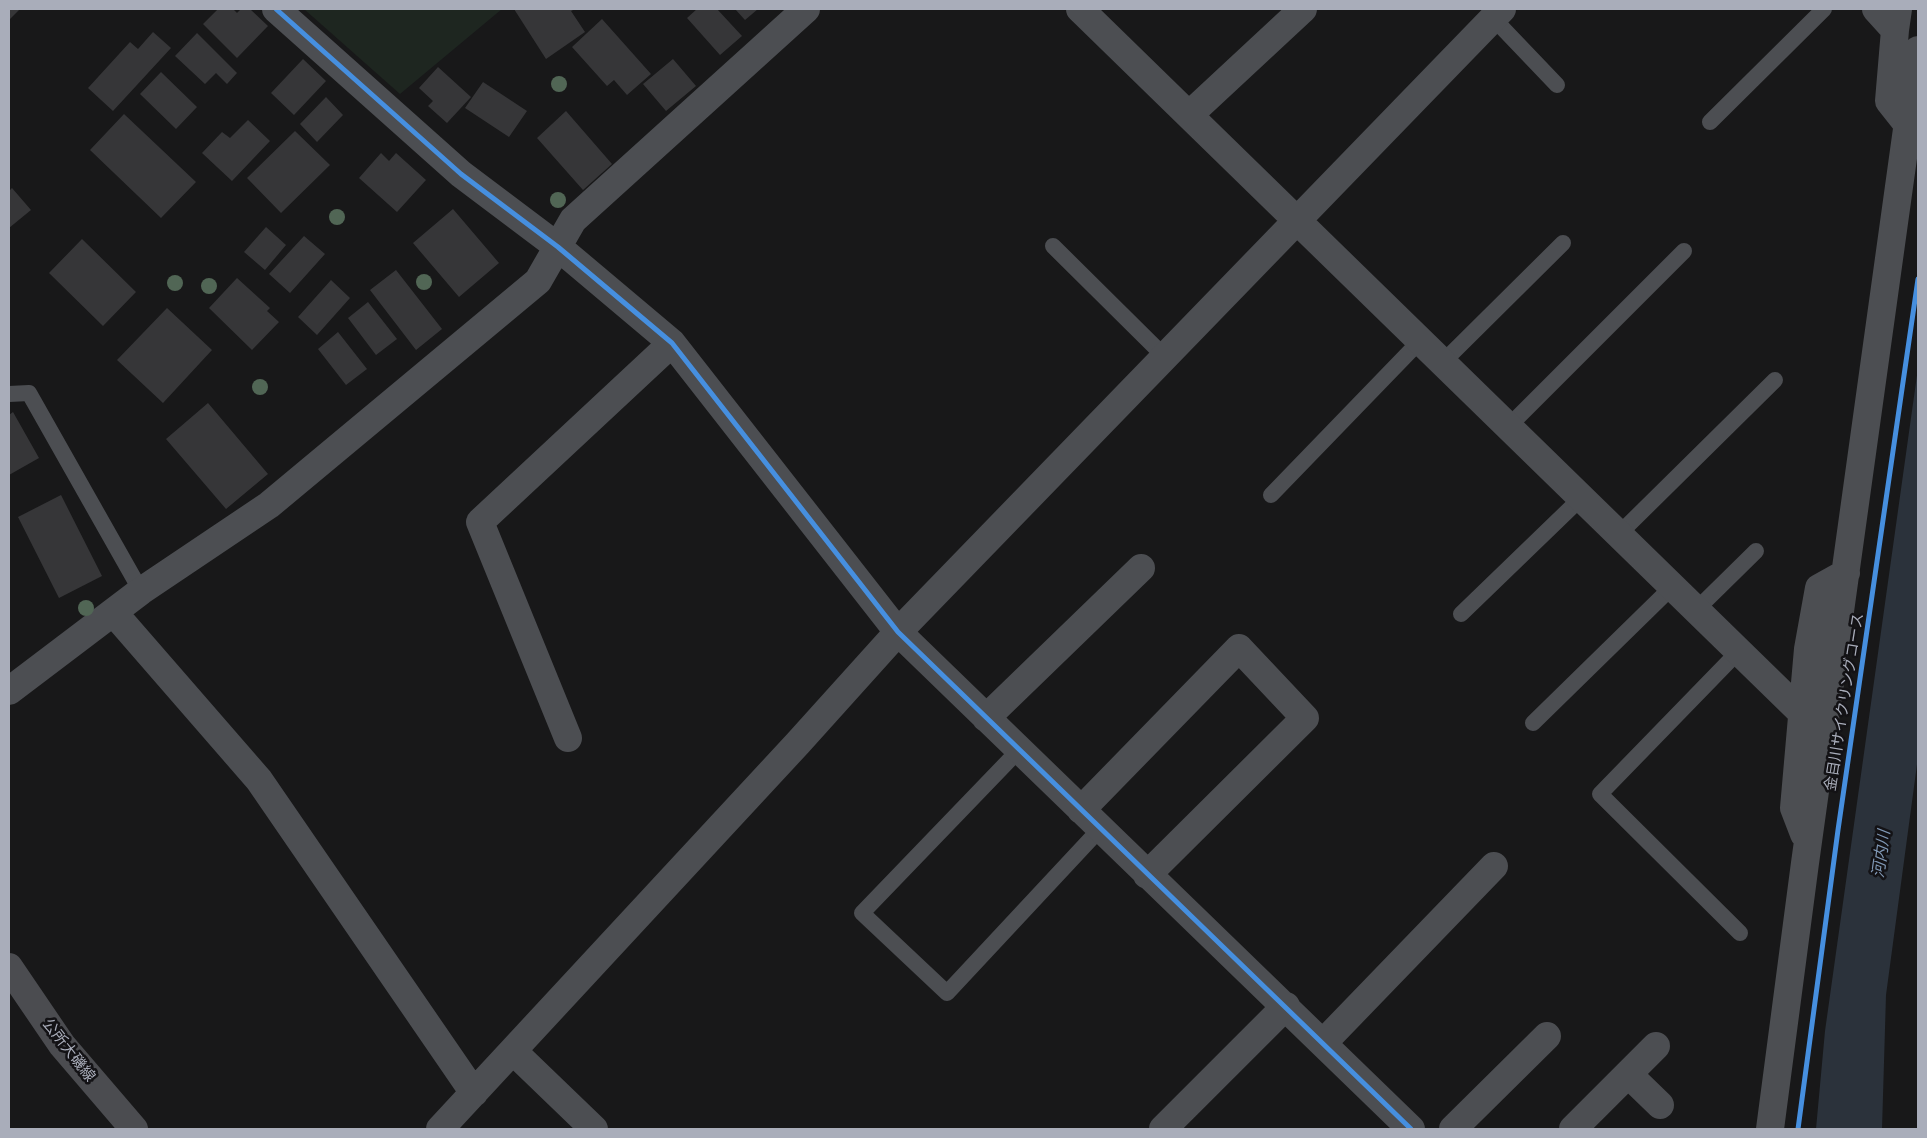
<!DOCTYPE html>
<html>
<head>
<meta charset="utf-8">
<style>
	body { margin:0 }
	#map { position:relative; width:1927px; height:1138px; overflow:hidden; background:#181819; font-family:"Exo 2",sans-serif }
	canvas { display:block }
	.frame { position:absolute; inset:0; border:10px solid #a9adba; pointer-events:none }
</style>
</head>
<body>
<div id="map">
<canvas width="1927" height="1138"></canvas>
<div class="frame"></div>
</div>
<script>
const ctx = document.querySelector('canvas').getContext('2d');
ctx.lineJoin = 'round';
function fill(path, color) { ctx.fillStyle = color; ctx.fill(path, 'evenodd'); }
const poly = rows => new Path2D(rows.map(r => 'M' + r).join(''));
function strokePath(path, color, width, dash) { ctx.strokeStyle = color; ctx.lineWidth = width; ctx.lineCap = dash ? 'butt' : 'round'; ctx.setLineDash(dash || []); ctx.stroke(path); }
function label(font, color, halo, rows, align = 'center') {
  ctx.font = font + ' "Exo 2","Noto Sans JP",sans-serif'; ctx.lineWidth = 5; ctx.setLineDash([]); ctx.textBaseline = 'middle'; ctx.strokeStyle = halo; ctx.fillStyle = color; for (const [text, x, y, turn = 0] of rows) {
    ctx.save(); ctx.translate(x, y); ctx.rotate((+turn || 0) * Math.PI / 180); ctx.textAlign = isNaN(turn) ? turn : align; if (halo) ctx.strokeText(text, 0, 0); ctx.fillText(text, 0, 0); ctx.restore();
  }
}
fill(poly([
	[304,9,502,9,400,94]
]), '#1e2620');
fill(poly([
	[1918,368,1918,757,1886,995,1882,1129,1816,1129,1825,1031]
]), '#2b323b');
fill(poly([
	[9,9,20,9,9,20],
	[218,9,233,9,237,13,241,9,250,9,268,26,237,58,203,24],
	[514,9,575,9,571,11,585,32,546,59],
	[697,9,717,9,742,36,720,55,687,18],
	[735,9,758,9,745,20],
	[602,19,651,74,627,95,614,80,607,86,572,47],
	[153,32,171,48,113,111,88,88,130,42,138,49],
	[197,33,237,73,227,84,216,73,205,84,175,56],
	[303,59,326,81,294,115,271,93],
	[673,59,696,86,666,111,643,84],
	[438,67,471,97,447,123,428,106,433,101,419,88],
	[161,72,197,107,176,129,140,94],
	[483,82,527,111,509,137,465,108],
	[326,97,343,115,317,142,300,124],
	[566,111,612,164,583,190,537,138],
	[124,114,196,182,161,218,90,150],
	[248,120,270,141,232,181,202,153,222,132,230,138],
	[295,131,330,165,281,213,247,178],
	[381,153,389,161,396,153,426,180,397,212,359,178],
	[12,188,31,210,9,228,9,191],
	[453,209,499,263,459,297,413,243],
	[266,227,286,245,265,270,244,252],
	[304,236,325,254,290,293,269,274],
	[82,239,136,292,103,326,49,273],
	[396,270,442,329,416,350,370,290],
	[237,278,270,308,267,311,279,322,252,350,209,308],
	[331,280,350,298,317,335,298,317],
	[368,302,397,339,376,355,348,318],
	[167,308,212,350,163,403,117,360],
	[338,332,367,369,346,385,318,349],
	[208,403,268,474,226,509,166,439],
	[13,412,39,458,9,475,9,415],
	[61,495,102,576,59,598,18,517]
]), '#363638');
strokePath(poly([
	[1493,18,1557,85],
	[1710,122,1824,9],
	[1053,246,1164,356],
	[1442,363,1563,243],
	[9,394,29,393,141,591],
	[1508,427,1684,251],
	[1271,495,1420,341],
	[1618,535,1775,380],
	[1695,611,1756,551],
	[1461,614,1580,499],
	[1738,652,1600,794,1740,933],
	[1533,723,1672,587],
	[1019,750,862,913,947,993,1100,829]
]), '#4c4e52', 16);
strokePath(poly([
	[276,9,461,174,558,247,672,343,898,632,1411,1129],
	[1080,9,1802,713],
	[1876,9,1895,30],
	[1898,9,1895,30,1889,101,1908,125],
	[1189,115,1303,9],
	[113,612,259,780,474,1093],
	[9,691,141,591,269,505,538,281,573,220,806,9],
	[986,718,1141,568],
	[568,738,480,522,672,343],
	[1081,810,1239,648,1305,718,1147,875],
	[1804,834,1794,808,1808,649,1819,588,1846,573],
	[1323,1043,1494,866],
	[514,1052,594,1129],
	[1628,1074,1660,1105],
	[440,1129,798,743,898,632,1502,9],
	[1163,1129,1286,1006],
	[1453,1129,1547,1036],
	[1573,1129,1656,1046],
	[1770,1129,1805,863,1918,50]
]), '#4c4e52', 28);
strokePath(poly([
	[9,967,62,1045,134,1129]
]), '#4b4c50', 28);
strokePath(poly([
	[276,9,461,174,558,247,672,343,898,632,1411,1129],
	[1798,1129,1838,830,1918,279]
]), '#468fdf', 5);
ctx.fillStyle = '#516655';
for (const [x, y] of [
	[559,84],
	[558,200],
	[337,217],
	[424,282],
	[175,283],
	[209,286],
	[260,387],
	[86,608]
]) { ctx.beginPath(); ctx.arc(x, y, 8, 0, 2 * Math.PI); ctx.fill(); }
label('15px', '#a9adba', '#131215', [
	["金目川サイクリングコース",1844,702,-81],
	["公所大磯線",69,1050,52]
]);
label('italic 16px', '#8098b5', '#131215', [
	["河内川",1881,854,-82]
]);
</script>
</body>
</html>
